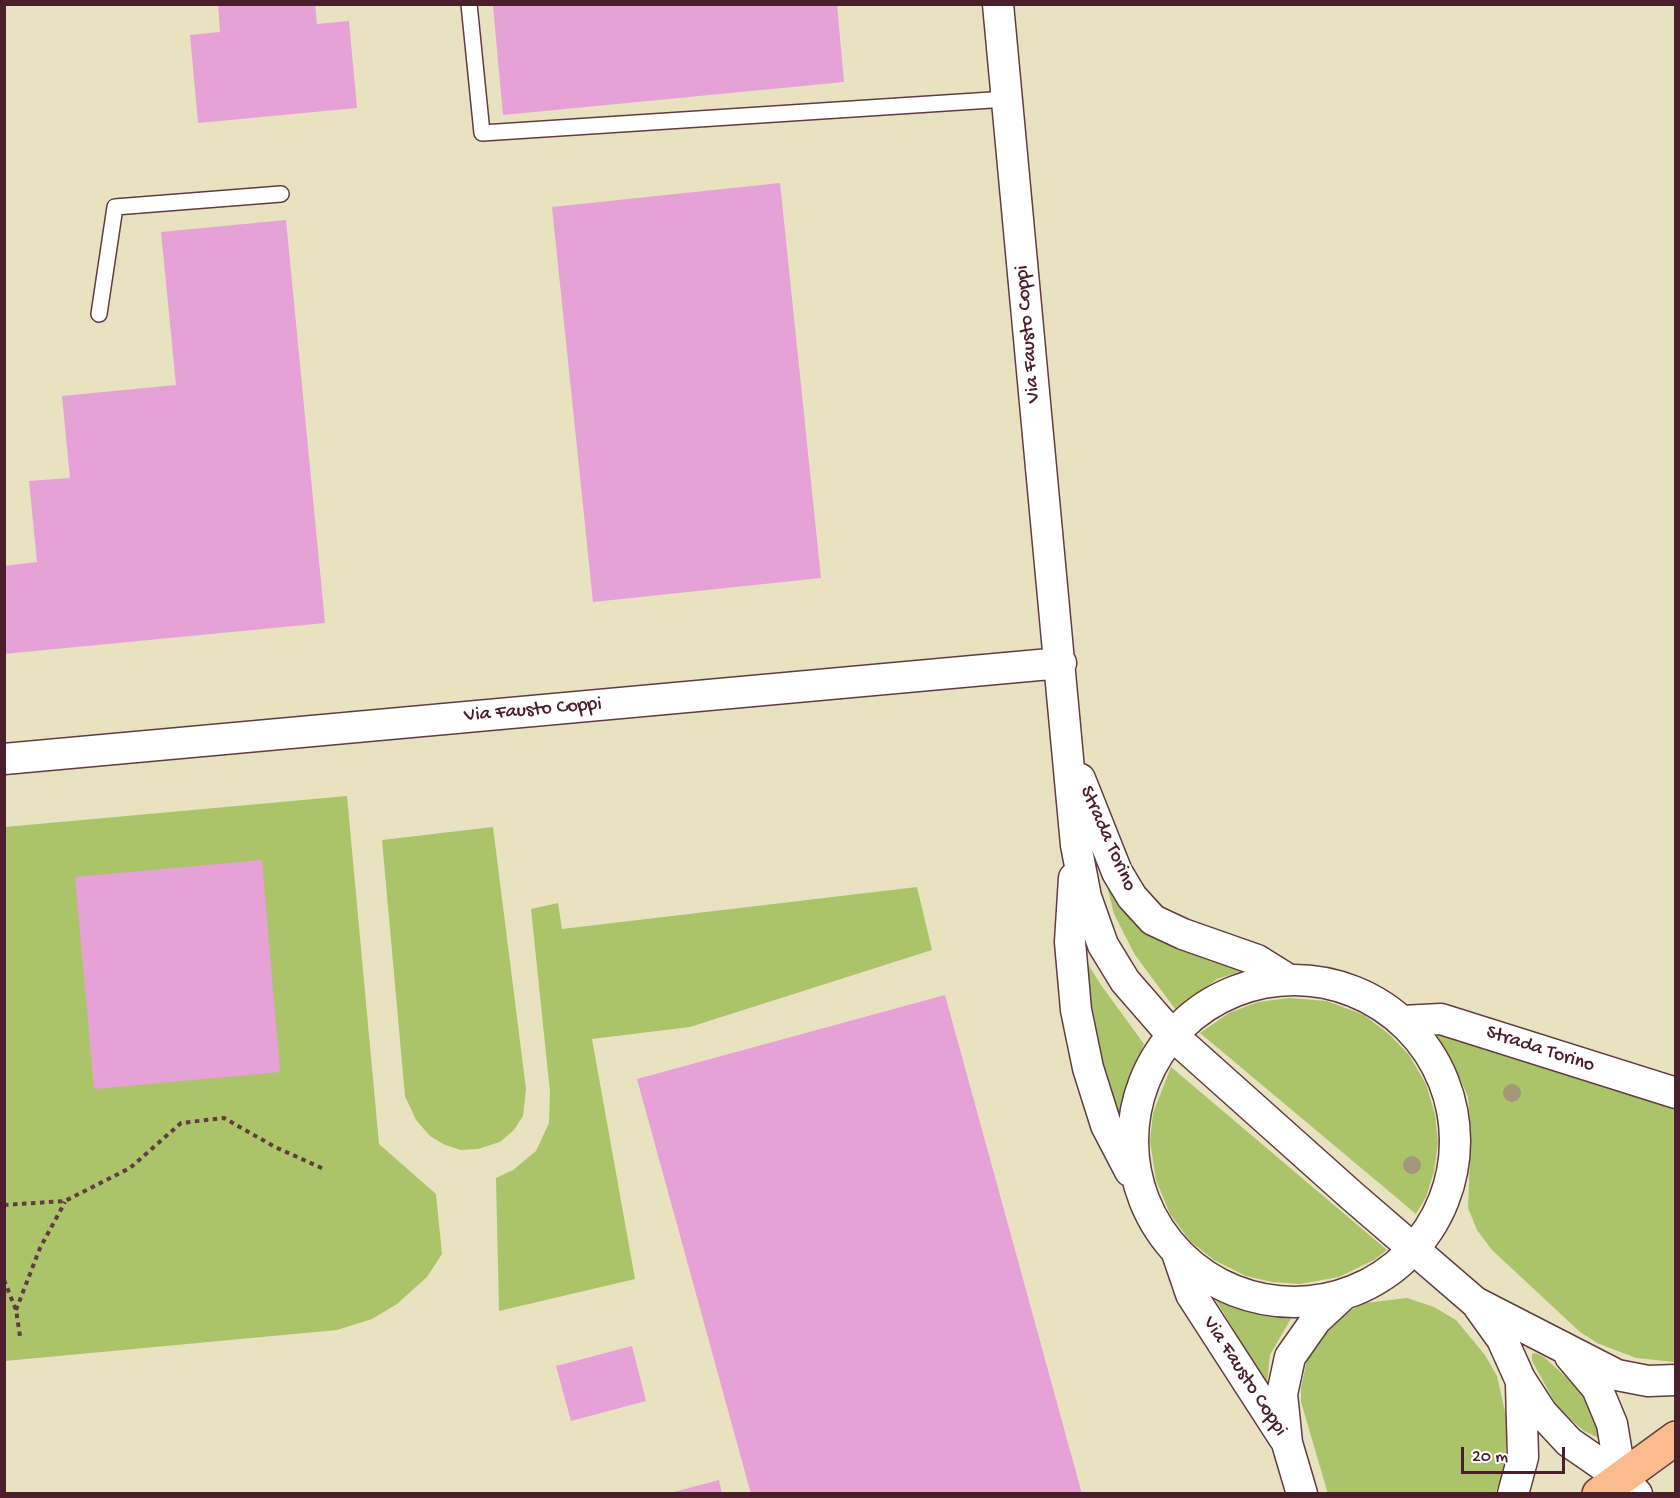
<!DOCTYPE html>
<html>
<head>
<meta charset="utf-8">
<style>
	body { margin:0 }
	#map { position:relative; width:1680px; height:1498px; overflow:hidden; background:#e8e2c0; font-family:"Gochi Hand",sans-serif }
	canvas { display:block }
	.frame { position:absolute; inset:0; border:6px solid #4a1f2b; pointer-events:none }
	.scale { position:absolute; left:1461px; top:1447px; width:104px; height:27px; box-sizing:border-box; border:3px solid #4a1f2b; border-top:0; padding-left:8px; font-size:18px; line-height:21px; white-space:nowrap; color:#4a1f2b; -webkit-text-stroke:4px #fff; paint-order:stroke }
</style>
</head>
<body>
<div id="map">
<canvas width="1680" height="1498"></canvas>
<div class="frame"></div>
<div class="scale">20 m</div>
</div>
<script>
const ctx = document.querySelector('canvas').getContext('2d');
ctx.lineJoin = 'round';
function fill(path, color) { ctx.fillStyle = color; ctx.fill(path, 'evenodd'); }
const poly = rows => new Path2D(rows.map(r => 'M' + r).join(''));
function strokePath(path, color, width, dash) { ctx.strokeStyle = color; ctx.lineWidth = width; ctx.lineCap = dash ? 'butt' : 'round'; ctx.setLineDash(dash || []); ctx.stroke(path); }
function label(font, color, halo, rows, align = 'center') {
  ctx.font = font + ' "Gochi Hand",sans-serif'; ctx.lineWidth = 4.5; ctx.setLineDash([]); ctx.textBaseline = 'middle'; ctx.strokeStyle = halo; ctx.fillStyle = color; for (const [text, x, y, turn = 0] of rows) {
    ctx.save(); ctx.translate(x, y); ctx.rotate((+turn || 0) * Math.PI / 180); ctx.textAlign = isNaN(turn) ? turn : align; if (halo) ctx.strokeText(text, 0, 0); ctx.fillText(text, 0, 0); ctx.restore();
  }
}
fill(poly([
	[347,796,379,1144,436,1194,442,1254,427,1277,397,1304,372,1319,337,1330,5,1361,5,827],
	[493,827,526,1089,523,1116,514,1130,500,1142,478,1149,461,1150,445,1145,430,1136,416,1120,405,1096,382,840],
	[1106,882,1126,913,1137,923,1246,970,1217,979,1176,1010,1135,955,1114,914],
	[917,887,932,950,690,1027,592,1039,635,1279,499,1311,496,1178,513,1170,536,1151,549,1123,550,1092,531,909,558,903,562,929],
	[1078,948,1101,985,1144,1044,1124,1095,1119,1130,1108,1101],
	[1289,998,1327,1001,1364,1015,1390,1035,1409,1055,1426,1084,1435,1114,1438,1142,1434,1172,1426,1197,1416,1214,1200,1033,1229,1013,1258,1002],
	[1435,1034,1675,1109,1675,1362,1636,1358,1597,1343,1580,1332,1492,1250,1477,1230,1468,1208,1471,1133,1468,1097,1458,1074],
	[1171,1067,1387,1250,1374,1260,1339,1277,1300,1284,1272,1282,1246,1276,1214,1260,1190,1241,1170,1214,1156,1180,1150,1141,1153,1113],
	[1214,1297,1259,1311,1293,1315,1270,1355,1267,1385],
	[1407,1298,1434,1307,1456,1320,1485,1355,1497,1376,1507,1420,1505,1470,1495,1493,1328,1494,1301,1402,1301,1388,1308,1355,1314,1342,1337,1319,1351,1310,1365,1303],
	[1536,1353,1544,1357,1566,1377,1589,1403,1595,1416,1601,1439,1584,1431,1558,1408,1532,1361,1532,1354]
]), '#acc469');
fill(poly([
	[218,4,315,4,317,24,349,21,357,108,198,123,190,35,220,32],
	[512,4,837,4,844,82,503,115,493,6],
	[780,183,821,578,593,602,552,207],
	[286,220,325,623,4,654,4,566,37,562,29,481,70,478,62,396,176,385,161,232],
	[262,860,280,1072,94,1089,75,877],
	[945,995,1082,1494,751,1494,637,1079],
	[632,1346,646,1401,571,1421,556,1366],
	[719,1480,722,1494,670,1494,670,1493]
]), '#e6a2d6');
const lane = poly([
	[469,4,482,133,1007,99],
	[99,314,115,207,281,194]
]);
const street = poly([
	[998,4,1076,845,1086,897,1103,945,1125,981,1172,1035,1351,1195,1475,1302,1617,1375,1648,1381,1676,1380],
	[4,759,1061,663],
	[1080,779,1117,872,1132,897,1153,920,1183,934,1257,960,1289,980],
	[1074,878,1070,942,1076,1010,1088,1068,1106,1125,1130,1171],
	'1133 1141a161 161 0 1 1 322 0a161 161 0 1 1-322 0Z',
	[1402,1021,1441,1019,1676,1093],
	[1177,1253,1191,1294,1284,1438],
	[1479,1307,1502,1339,1520,1379,1542,1413,1569,1442,1621,1478,1637,1494],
	[1570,1356,1597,1388,1612,1424,1621,1478],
	[1302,1494,1287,1443,1282,1394,1290,1357,1316,1320,1344,1294],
	[1513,1494,1523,1457,1521,1385]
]);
const primary = poly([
	[1599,1494,1676,1438]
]);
strokePath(lane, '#623c41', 18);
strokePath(street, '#623c41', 33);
strokePath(primary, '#623c41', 36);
strokePath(poly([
	[4,1205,65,1201,130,1168,181,1123,224,1118,275,1147,324,1169],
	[4,1280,16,1310,20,1336],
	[16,1310,40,1248,65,1202]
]), '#623c41', 4, [4.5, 4.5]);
strokePath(lane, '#fff', 15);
strokePath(street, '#fff', 30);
strokePath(primary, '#fbbb8d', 33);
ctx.fillStyle = '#a4977a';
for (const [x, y] of [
	[1512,1093],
	[1412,1165]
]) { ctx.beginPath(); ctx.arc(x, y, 9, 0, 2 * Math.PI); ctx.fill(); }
label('20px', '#4a1f2b', '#fff', [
	["Via Fausto Coppi",1029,334,-95],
	["Via Fausto Coppi",533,711,-5],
	["Strada Torino",1107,839,66],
	["Strada Torino",1540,1050,18],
	["Via Fausto Coppi",1244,1377,57]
]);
</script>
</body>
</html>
